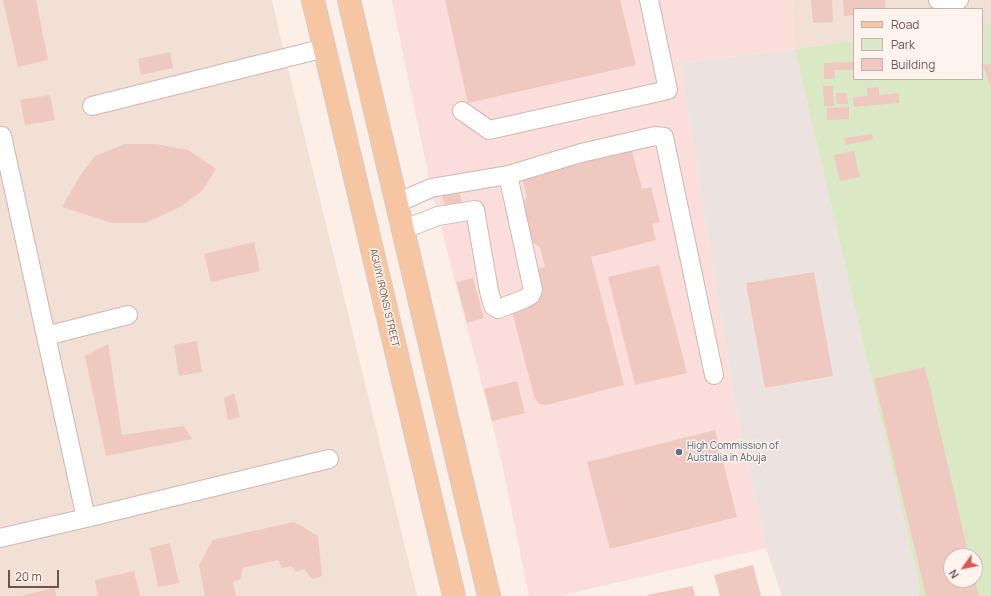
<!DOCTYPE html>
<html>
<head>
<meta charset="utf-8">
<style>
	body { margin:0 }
	#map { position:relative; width:991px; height:596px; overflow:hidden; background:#fbefe7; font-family:Manrope,sans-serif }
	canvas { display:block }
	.legend { position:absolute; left:853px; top:8px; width:130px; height:72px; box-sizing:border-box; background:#fef4ed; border:1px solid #c6b3ad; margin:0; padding:5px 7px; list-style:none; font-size:12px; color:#73524d }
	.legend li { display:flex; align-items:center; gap:8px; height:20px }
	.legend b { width:20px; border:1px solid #c6b3ad }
	.north { position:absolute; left:943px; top:548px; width:40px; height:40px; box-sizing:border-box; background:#fef4ed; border:1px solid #c6b3ad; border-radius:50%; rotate:237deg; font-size:11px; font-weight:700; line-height:16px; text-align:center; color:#73524d }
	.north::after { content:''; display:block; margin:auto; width:14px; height:18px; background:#de5553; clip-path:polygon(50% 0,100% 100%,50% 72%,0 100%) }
	.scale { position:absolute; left:8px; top:570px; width:51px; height:18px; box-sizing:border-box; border:2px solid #73524d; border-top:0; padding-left:5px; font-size:12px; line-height:14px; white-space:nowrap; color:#73524d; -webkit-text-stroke:3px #fef4ed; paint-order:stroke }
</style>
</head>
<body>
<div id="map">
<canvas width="991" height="596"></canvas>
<ul class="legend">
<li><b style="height:5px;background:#f6c6a3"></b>Road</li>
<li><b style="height:11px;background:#dbe8c6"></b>Park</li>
<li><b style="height:11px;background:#efc9c0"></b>Building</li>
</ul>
<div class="north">N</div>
<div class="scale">20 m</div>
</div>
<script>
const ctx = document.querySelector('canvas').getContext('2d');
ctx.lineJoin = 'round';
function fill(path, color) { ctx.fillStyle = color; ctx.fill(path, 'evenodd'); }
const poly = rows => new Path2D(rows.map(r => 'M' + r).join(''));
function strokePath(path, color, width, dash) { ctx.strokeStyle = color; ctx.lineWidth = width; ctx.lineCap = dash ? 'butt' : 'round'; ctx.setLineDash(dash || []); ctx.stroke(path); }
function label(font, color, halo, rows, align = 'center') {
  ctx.font = font + ' Manrope,sans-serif'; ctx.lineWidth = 3; ctx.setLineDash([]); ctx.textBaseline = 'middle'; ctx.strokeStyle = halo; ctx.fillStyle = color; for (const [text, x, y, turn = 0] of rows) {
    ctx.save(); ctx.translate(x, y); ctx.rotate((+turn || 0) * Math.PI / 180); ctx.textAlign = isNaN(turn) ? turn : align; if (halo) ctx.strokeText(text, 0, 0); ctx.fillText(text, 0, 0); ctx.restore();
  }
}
fill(poly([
	[0,0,272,0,279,32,417,596,0,596],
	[792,0,991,0,991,23,982,24,982,9,854,9,854,41,795,49]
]), '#f2dfd6');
fill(poly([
	[392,0,792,0,795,49,680,63,733,395,766,548,559,596,529,596,500,454,431,188]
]), '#fbdedb');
fill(poly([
	[795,49,918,580,919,596,782,596,766,548,733,395,680,63]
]), '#ece3e0');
fill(poly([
	[991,23,991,596,919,596,918,580,795,49,854,41,854,79,982,79,982,24],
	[951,556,975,556,975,580,951,580]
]), '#dbe8c6');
fill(poly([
	[3,0,36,0,48,60,18,67],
	[445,0,620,0,636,65,468,103],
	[811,0,832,0,833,22,813,23],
	[843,0,885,0,885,9,854,9,854,15,844,16],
	[170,52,173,68,141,75,138,59],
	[853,62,853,70,834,70,835,79,824,79,824,63],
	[991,63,991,89,983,65],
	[823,86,833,86,834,106,824,106],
	[879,87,879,95,899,93,899,103,854,107,853,97,868,96,867,88],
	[836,93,847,93,848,104,837,104],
	[50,95,55,120,25,125,20,100],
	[849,107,849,119,827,120,827,108],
	[872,134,873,140,845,145,844,138],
	[629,139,642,189,651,187,660,222,652,224,656,240,591,257,624,385,547,405,539,404,534,396,509,300,543,291,538,269,545,267,540,247,530,241,520,206,527,197,519,167],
	[125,144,156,144,188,150,216,169,202,191,180,207,145,223,112,223,62,207,80,176,95,156],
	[854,151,860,177,840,181,834,155],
	[459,189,462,204,445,208,442,193],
	[254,242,260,271,211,282,204,254],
	[659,265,687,373,635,385,608,277],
	[814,272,833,376,765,388,746,283],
	[473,278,484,318,467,323,456,282],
	[197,341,202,372,179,376,174,345],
	[108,344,122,435,184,426,192,439,106,456,85,356],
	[925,367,969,556,951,556,951,580,975,580,979,596,926,596,874,379],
	[517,381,525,413,492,421,484,389],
	[234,393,240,417,228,420,224,398],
	[715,430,737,517,610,549,587,462],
	[294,522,318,536,322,576,312,579,304,569,296,572,292,566,282,568,278,560,243,568,241,579,233,582,236,596,205,596,199,565,213,540],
	[170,543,179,583,158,587,150,548],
	[753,565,761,596,720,596,714,575],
	[134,571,140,596,98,596,95,580],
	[693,586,695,596,648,596,647,595],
	[55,588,56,596,23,596,23,595]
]), '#efc9c0');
const minor = poly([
	[938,0,942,2,959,0],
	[92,106,325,48],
	[462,111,489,130,668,90,649,0],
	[2,136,86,518],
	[508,175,581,153,655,136,664,137,714,375],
	[397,203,431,188,508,175,533,290,531,295,524,299,498,309,493,306,489,291,475,210,438,216,402,230],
	[46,336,128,315],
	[0,538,86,518,329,459]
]);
const major = poly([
	[313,0,454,596],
	[349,0,489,596]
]);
strokePath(minor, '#cfb7b0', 20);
strokePath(major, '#d5cbca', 24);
strokePath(minor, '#fff', 18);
strokePath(major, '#f6c6a3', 22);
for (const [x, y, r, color] of [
	[679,452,4,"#5c6f8a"]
]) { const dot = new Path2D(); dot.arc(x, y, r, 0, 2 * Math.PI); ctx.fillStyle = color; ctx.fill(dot); strokePath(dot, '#fef4ed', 1.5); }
label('10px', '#73524d', '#fef4ed', [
	["AGUIYI IRONSI STREET",384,298,77]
]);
label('10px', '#4e5e75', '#fef4ed', [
	["High Commission of",687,446],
	["Australia in Abuja",687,458]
], 'left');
</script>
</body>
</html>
